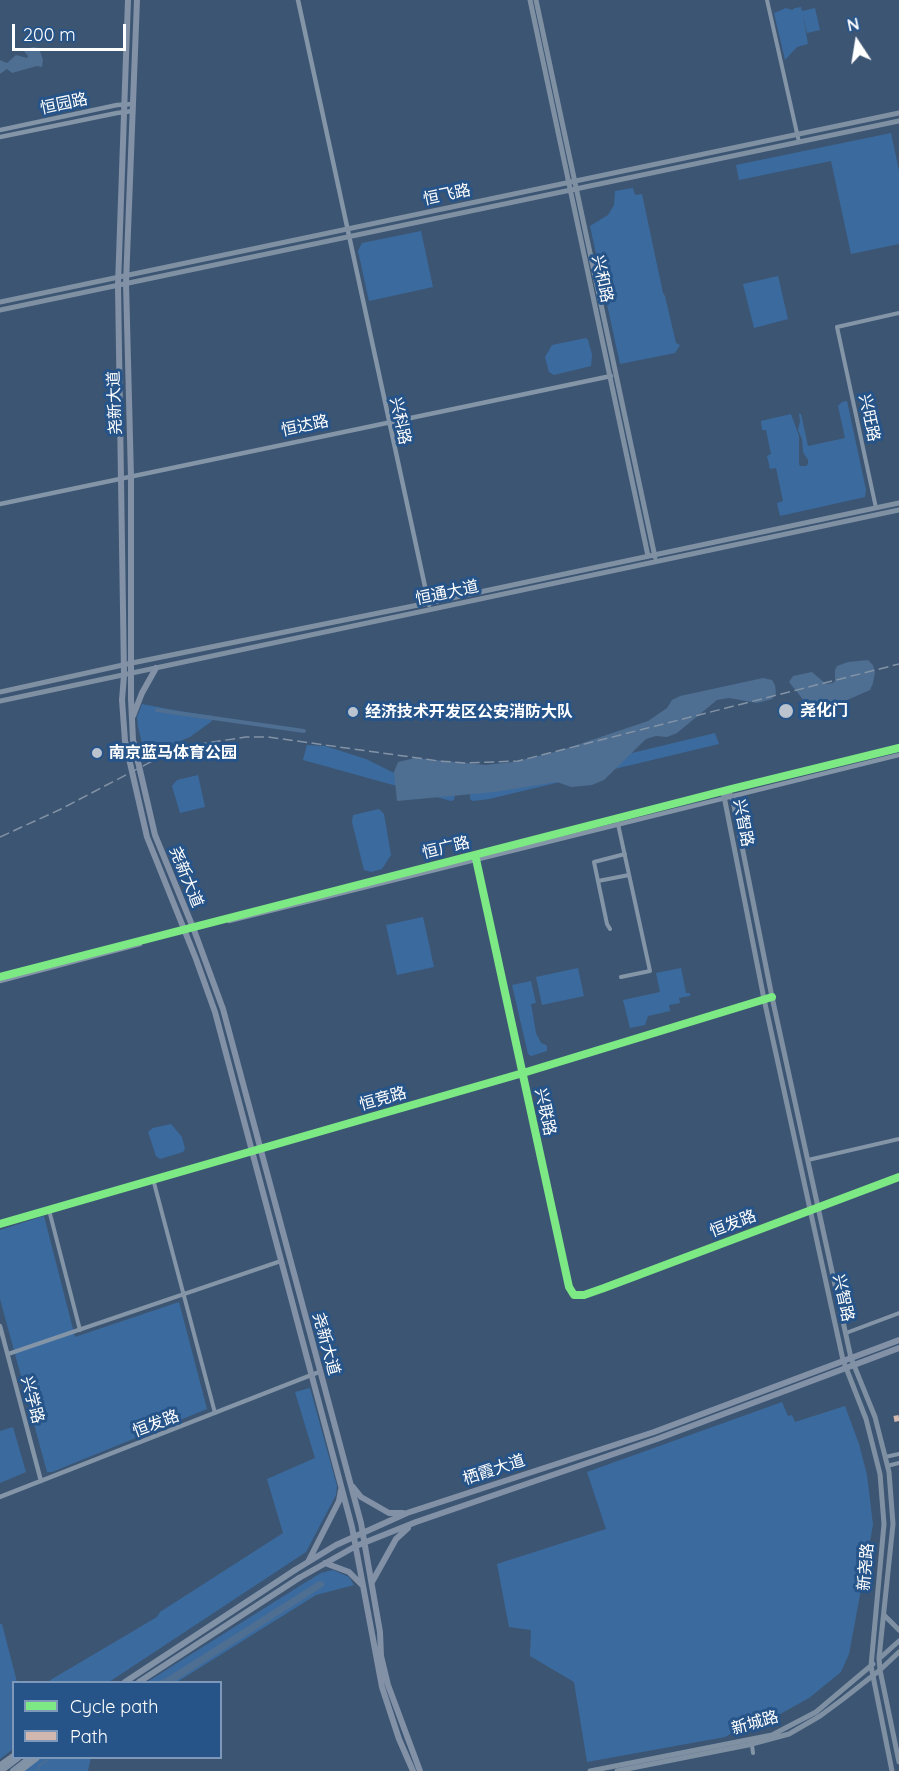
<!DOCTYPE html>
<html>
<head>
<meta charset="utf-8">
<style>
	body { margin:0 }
	#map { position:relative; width:899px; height:1771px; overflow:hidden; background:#3c5573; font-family:Quicksand,sans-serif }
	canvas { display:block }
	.legend { position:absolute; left:12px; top:1681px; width:210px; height:78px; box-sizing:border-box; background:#265489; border:2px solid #7d98b8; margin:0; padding:8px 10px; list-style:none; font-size:18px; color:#fff }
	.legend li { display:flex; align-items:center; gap:12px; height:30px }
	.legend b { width:30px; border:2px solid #7d98b8 }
	.north { position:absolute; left:827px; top:12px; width:60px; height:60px; -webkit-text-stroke:4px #265489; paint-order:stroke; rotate:348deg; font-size:16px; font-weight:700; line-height:24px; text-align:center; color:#fff }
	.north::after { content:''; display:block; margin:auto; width:21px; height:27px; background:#fff; clip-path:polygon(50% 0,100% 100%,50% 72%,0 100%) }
	.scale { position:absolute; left:12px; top:24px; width:114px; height:27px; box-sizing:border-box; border:3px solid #fff; border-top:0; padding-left:8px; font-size:18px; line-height:21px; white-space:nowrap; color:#fff; -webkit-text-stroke:4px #265489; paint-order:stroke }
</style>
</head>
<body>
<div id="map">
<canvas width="899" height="1771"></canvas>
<ul class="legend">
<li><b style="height:8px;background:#7ce984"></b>Cycle path</li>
<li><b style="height:8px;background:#d1b7ad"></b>Path</li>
</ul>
<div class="north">N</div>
<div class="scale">200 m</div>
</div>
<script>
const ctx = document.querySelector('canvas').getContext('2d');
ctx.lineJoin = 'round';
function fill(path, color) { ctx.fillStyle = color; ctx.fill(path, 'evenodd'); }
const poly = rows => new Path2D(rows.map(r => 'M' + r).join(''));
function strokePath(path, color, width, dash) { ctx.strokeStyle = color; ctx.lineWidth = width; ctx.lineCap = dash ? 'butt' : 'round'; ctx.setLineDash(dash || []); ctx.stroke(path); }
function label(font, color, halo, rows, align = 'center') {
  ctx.font = font + ' Quicksand,"Noto Sans SC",sans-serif'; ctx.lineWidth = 6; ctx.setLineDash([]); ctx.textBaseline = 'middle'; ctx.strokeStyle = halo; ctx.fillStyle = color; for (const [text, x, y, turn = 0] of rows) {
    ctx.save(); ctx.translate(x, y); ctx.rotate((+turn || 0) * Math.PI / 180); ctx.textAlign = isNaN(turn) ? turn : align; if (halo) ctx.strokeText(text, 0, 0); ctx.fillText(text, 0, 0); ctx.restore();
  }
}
fill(poly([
	[801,7,802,11,815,8,820,30,807,33,803,15,808,44,797,47,785,60,774,13,786,8,792,10,795,8],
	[891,133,899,171,899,244,851,254,831,161,739,180,736,165],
	[633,188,635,195,642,194,663,293,665,296,676,343,680,345,675,353,620,364,590,226,608,215,614,205,615,191],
	[421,231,433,287,369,301,358,251,362,243],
	[778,276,788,319,754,328,743,284],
	[586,338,588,340,592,355,591,366,554,375,549,372,545,357,552,345],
	[847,401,866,490,865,497,780,516,777,503,783,501,776,468,770,469,767,456,771,454,766,430,762,430,761,421,791,414,799,436,799,464,800,466,806,466,808,464,808,460,803,452,802,439,798,430,800,421,799,414,801,414,808,446,845,438,838,406,842,402],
	[142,704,184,712,213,716,212,721,190,737,145,755,138,727,137,717],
	[715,733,719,744,489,799,473,801,470,799,470,792],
	[307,745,325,746,366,759,392,772,427,785,456,789,454,800,451,801,303,760],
	[198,775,205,807,180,813,172,786,177,780],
	[379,809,384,814,391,855,382,869,371,872,364,870,352,822,353,815],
	[423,917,434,967,397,975,386,925],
	[578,968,584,996,542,1005,536,977],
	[681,968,686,993,690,993,690,996,679,998,680,1003,669,1005,670,1011,648,1016,645,1025,630,1028,623,1000,660,992,656,973],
	[531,981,536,1003,531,1004,536,1033,541,1043,546,1045,547,1047,547,1051,531,1056,528,1054,512,985],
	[171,1124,182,1137,185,1149,183,1152,160,1159,156,1156,148,1132,153,1128],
	[44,1216,75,1337,179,1302,207,1409,52,1472,47,1472,0,1299,0,1230],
	[310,1388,337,1486,336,1495,306,1552,109,1682,47,1682,157,1617,160,1612,283,1533,267,1479,315,1458,295,1392],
	[782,1402,788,1416,792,1415,795,1422,845,1406,859,1444,867,1475,873,1525,849,1654,841,1672,809,1698,773,1718,739,1729,725,1737,587,1762,574,1682,530,1656,531,1630,509,1627,497,1564,606,1529,587,1472],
	[13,1427,26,1472,0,1483,0,1431],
	[333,1570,349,1577,354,1585,316,1595,177,1682,147,1682,306,1582,321,1573],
	[0,1624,2,1624,17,1682,14,1682,13,1749,0,1759],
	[40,1758,91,1758,88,1771,24,1771]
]), '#3b6b9e');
fill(poly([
	[33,47,39,48,43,60,42,67,37,66,12,73,7,69,0,74,0,60,7,63,16,55,27,58,28,56,23,50],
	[868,660,873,665,875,672,873,683,870,690,845,701,814,710,809,707,789,682,793,676,812,672,826,684,833,683,835,681,835,670,837,666,848,662],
	[763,678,772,680,775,685,776,693,772,699,757,703,729,698,717,700,677,733,667,737,656,736,646,739,604,780,592,785,571,787,557,782,495,792,397,801,394,772,398,762,415,758,485,765,513,762,559,751,648,721,667,708,672,700,680,696],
	[319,1581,324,1582,324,1586,174,1682,160,1682]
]), '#4e6e92');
strokePath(poly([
	[159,1682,168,1678],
	[38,1771,39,1766,50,1758]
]), '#4e6e92', 1.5);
strokePath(poly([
	[157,710,304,731]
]), '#4e6e92', 4);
strokePath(poly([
	[767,0,799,142],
	[876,508,837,327,899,313],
	[618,824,650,971,621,977],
	[476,859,569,1287,574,1295,584,1295,604,1288,899,1177],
	[598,881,629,875],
	[610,929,607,924,594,862,625,854],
	[808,1160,899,1139],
	[153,1179,215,1413],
	[49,1210,80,1330],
	[846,1333,899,1313],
	[8,1354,281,1261],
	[885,1457,899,1454],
	[887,1466,899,1463],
	[752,1745,753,1753]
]), '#8395a7', 4);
strokePath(poly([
	[298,0,429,605],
	[0,130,117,105,133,104],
	[0,137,117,113,133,111],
	[0,504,611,376],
	[229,921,899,755],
	[0,977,731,789,899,748],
	[0,981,140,944],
	[0,1224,523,1073,772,997],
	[0,1326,41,1481],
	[0,1497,319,1372]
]), '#8395a7', 4.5);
strokePath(poly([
	[530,0,648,556],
	[536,0,655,557],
	[0,302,899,113],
	[0,310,899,121],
	[0,692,132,663,428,603,899,503],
	[0,701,899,510],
	[723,791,764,999,843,1360,866,1419,880,1474,884,1524,871,1666,892,1771],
	[723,791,732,796,772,997,851,1358,875,1417,889,1472,893,1524,879,1658,880,1670,899,1762],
	[884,1615,899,1630],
	[880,1658,899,1641],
	[590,1771,772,1735,816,1712,873,1664],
	[617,1771,748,1745,789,1734,820,1716,843,1699,880,1670,899,1652]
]), '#7f90a3', 5);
strokePath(poly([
	[128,0,118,285,124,675,122,700,125,741,147,837,196,959,215,1012,352,1527,382,1687,399,1739,413,1771],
	[137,0,126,283,131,477,131,699,133,740,155,835,194,930,223,1009,361,1523,380,1632,381,1656,388,1685,420,1771],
	[133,716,142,693,156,668],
	[353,1487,361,1497,389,1513,403,1513],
	[309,1560,339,1501,341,1490],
	[325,1563,349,1572,362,1585],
	[295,1570,336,1545,407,1513,654,1432,899,1340],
	[299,1578,356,1546,416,1522,657,1439,899,1348],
	[372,1582,396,1539,408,1528]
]), '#8291a6', 6);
strokePath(poly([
	[125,1682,295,1570],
	[139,1682,299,1578],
	[1,1771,18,1758],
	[13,1771,30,1758]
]), '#8292a6', 6);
strokePath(poly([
	[0,1766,14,1756],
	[19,1771,36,1758]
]), '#8393a6', 7);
strokePath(poly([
	[0,837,59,810,164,755,206,743,246,737,268,737,439,761,466,763,518,761,899,664]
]), '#8393a6', 1.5, [10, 4.5]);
strokePath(poly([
	[894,1419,899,1418]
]), '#d1b7ad', 6, [12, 6]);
strokePath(poly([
	[476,859,569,1287,574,1295,584,1295,604,1288,899,1177],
	[0,977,731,789,899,748],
	[0,1224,523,1073,772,997]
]), '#7ce984', 8);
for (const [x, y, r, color] of [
	[786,711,8,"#bbc4ce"],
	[353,712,6,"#bbc4ce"],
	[97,753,6,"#bbc4ce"]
]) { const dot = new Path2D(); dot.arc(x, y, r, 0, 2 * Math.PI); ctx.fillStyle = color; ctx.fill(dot); strokePath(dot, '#265489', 2); }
label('16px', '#fff', '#265489', [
	["恒园路",64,104,-12],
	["恒飞路",447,195,-12],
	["兴和路",602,279,78],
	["尧新大道",115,403,-92],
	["兴旺路",869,418,78],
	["兴科路",400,421,78],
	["恒达路",305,426,-12],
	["恒通大道",447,593,-12],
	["兴智路",743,823,79],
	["恒广路",446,848,-14],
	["尧新大道",186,877,68],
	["恒竞路",383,1099,-16],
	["兴联路",545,1112,78],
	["恒发路",733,1224,-21],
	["兴智路",843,1298,78],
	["尧新大道",326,1344,75],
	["兴学路",32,1400,75],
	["恒发路",156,1424,-21],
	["栖霞大道",494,1470,-18],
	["新尧路",866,1567,-85],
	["新城路",755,1723,-16]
]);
label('bold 16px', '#fff', '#265489', [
	["尧化门",800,711],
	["经济技术开发区公安消防大队",365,712],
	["南京蓝马体育公园",109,753]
], 'left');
</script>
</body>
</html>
